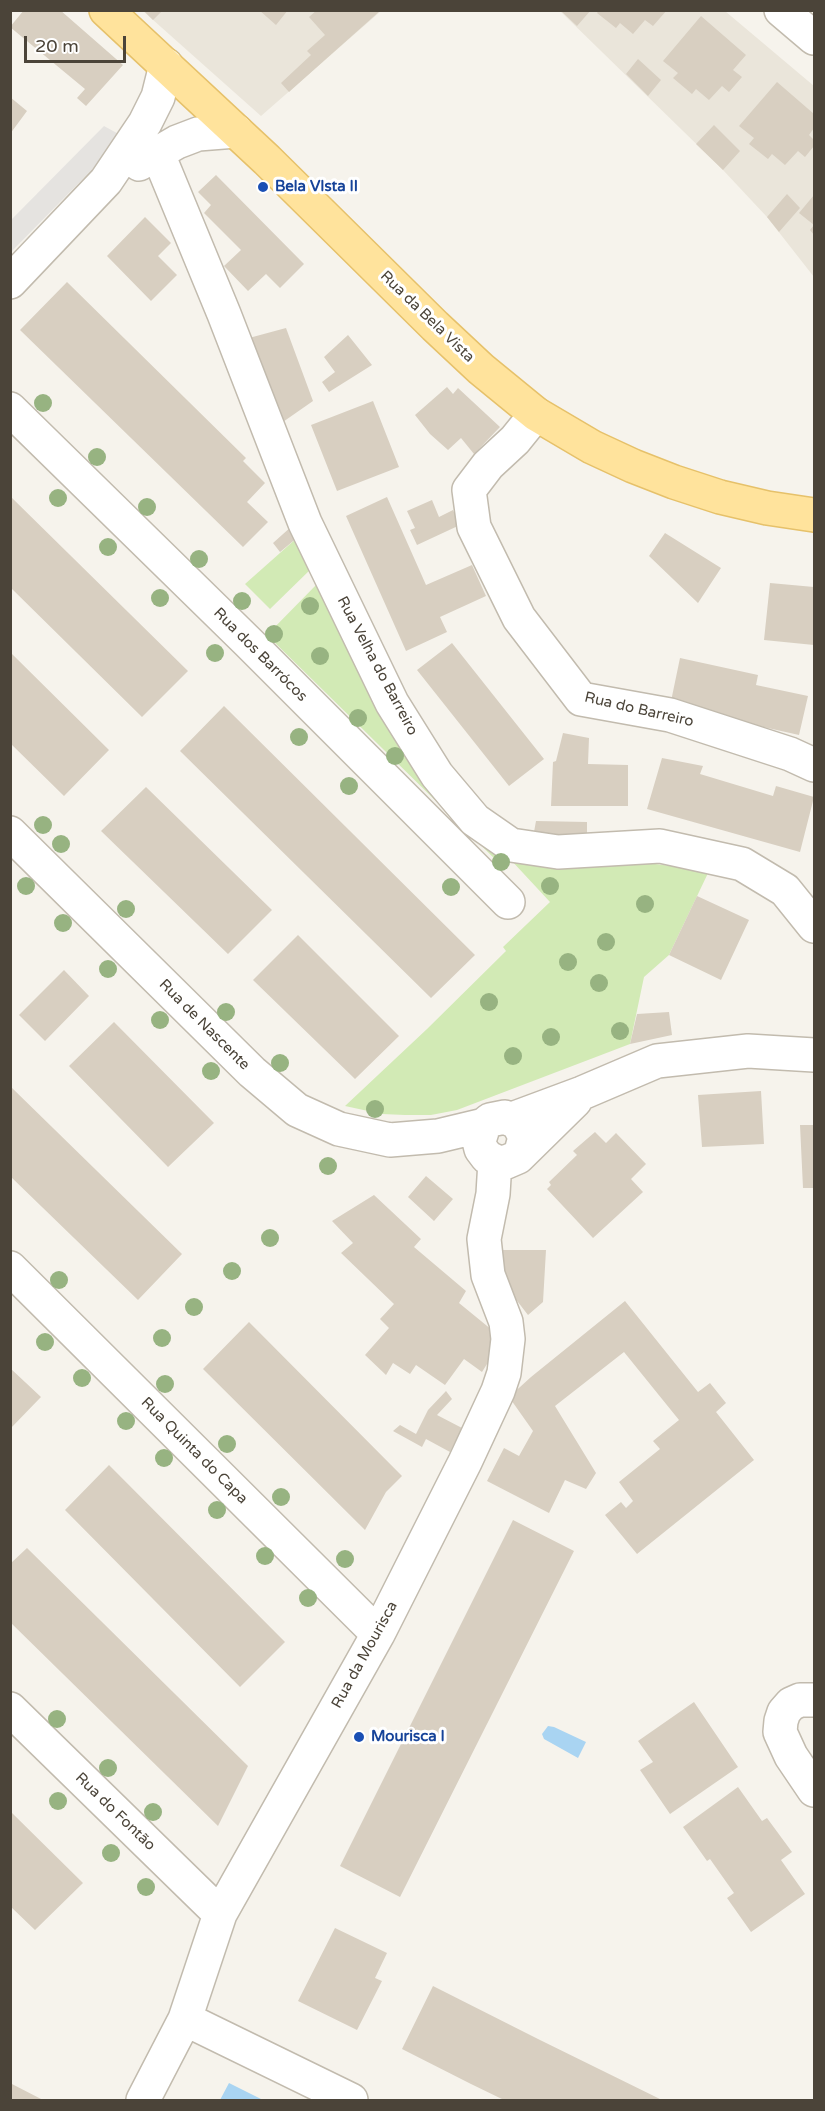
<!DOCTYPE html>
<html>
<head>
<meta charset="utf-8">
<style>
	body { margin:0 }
	#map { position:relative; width:825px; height:2111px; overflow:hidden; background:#f6f3ec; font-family:"Varela Round",sans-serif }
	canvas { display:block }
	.frame { position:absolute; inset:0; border:12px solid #4b4439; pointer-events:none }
	.scale { position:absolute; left:24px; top:36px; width:102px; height:27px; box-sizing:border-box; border:3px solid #4b4439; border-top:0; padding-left:8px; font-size:18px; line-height:21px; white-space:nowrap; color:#4b4439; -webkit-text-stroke:4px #fff; paint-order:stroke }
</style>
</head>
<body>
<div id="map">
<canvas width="825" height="2111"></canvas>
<div class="frame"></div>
<div class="scale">20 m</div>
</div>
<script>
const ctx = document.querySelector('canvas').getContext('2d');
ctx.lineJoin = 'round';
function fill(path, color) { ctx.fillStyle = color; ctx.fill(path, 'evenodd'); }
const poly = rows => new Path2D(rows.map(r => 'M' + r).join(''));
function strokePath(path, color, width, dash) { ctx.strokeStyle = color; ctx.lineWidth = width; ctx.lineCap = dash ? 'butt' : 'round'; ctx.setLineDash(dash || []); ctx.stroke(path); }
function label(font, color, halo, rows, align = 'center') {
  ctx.font = font + ' "Varela Round",sans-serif'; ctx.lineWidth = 6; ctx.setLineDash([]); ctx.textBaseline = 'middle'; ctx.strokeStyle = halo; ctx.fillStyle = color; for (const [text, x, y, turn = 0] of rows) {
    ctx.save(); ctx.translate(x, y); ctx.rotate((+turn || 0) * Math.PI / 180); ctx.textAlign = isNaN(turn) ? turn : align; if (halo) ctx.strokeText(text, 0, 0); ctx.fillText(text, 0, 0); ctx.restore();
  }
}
fill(poly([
	[143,11,381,11,261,116],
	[560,11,725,11,814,86,814,277,767,217,723,170]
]), '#eae5da');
fill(poly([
	[298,537,312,568,270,609,245,584],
	[318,583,425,777,578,867,648,863,709,871,669,955,644,977,630,1044,457,1110,431,1115,405,1115,382,1114,345,1106,427,1029,506,951,503,947,550,902,510,859,501,865,267,635]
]), '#d2eab5');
fill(poly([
	[104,126,124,137,11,252,11,220]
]), '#e5e3e0');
fill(poly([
	[548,1726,554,1727,586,1742,578,1758,544,1739,542,1734],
	[229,2083,263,2100,220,2100]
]), '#a9d4f2');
fill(poly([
	[24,10,60,10,123,65,86,106,77,98,85,89,10,27],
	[143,10,163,10,153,20],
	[259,10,288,10,276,25],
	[317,10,381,10,289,92,281,83,311,55,307,51,325,35,309,17],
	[560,10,591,10,577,26],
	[599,10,667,10,653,26,645,20,633,34,620,23,616,28,597,13],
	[701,16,746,55,733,70,742,77,729,92,722,86,709,100,696,89,692,94,673,78,678,73,663,61],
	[638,59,661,80,648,96,626,74],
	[777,82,814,114,814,128,809,135,814,140,814,146,805,157,798,151,785,165,772,154,768,159,749,144,754,138,739,126],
	[10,97,27,111,10,134],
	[714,125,740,151,723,170,696,144],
	[216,175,304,264,280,288,266,274,248,291,224,266,241,250,204,213,211,205,198,192],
	[787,194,800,208,779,232,767,217],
	[814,195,814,235,810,230,814,225,799,213],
	[145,217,171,243,158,256,177,275,151,301,107,256],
	[67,282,246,458,243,461,265,483,247,502,268,522,243,547,20,330],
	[286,328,313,401,280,424,249,338],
	[348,335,372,365,329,392,322,382,335,372,324,357],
	[447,387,453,394,458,388,500,427,474,454,461,438,448,450,430,434,415,415],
	[373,401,399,467,337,491,311,425],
	[10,496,188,671,142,717,10,587],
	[387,497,426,585,472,565,486,596,440,617,447,632,406,651,346,516],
	[432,500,439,517,453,510,460,525,417,545,410,530,415,528,407,511],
	[292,526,298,537,280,552,273,543],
	[665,533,721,568,698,603,649,556],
	[770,583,814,587,814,645,764,640],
	[452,643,544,759,509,786,417,670],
	[10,652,109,750,64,796,10,743],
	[680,658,758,675,756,685,808,696,799,735,670,706],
	[224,706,475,955,431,998,180,751],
	[563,733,589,738,588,764,628,765,628,806,551,806,553,762,556,761],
	[662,758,703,766,700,774,773,796,776,786,814,797,800,852,647,809],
	[146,787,272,910,228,954,101,831],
	[536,821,587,822,587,841,532,843],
	[697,896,749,920,721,980,669,955],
	[298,935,399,1036,355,1079,253,980],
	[64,970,89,996,45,1041,19,1015],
	[669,1012,672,1035,630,1044,637,1014],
	[114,1022,214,1123,168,1167,69,1066],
	[10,1086,182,1254,138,1300,10,1176],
	[761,1091,764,1144,702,1147,698,1095],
	[800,1125,814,1125,814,1188,803,1188],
	[595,1132,606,1143,616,1133,646,1164,631,1179,643,1192,593,1238,547,1189,551,1185,549,1182,577,1155,573,1151],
	[426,1176,453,1199,434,1221,408,1197],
	[374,1195,421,1239,414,1247,466,1291,459,1303,492,1330,492,1356,482,1372,464,1359,445,1385,416,1365,410,1374,393,1363,386,1375,365,1355,389,1328,380,1319,394,1304,341,1253,353,1243,332,1221],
	[503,1250,546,1250,543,1302,528,1315,504,1284],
	[625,1301,698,1392,710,1383,726,1403,716,1412,754,1460,637,1554,605,1515,621,1502,626,1508,633,1501,619,1482,660,1449,653,1441,679,1420,624,1352,555,1406,596,1473,586,1489,565,1480,549,1513,487,1481,504,1448,519,1456,533,1431,509,1397,531,1377],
	[249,1322,402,1476,386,1492,365,1530,203,1369],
	[10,1368,41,1397,10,1429],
	[446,1391,452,1399,437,1415,462,1428,450,1452,426,1439,422,1447,393,1431,400,1425,416,1434,428,1410],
	[109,1465,285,1642,240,1687,65,1510],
	[513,1520,574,1551,400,1897,340,1866],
	[27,1548,248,1766,218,1826,10,1622,10,1564],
	[694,1702,738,1767,670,1814,640,1770,653,1762,638,1741],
	[738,1787,762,1821,767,1818,792,1852,781,1860,805,1894,751,1932,727,1898,734,1893,710,1859,707,1861,683,1827],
	[10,1811,83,1883,35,1930,10,1906],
	[335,1928,387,1953,375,1978,382,1981,357,2030,298,2001],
	[433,1986,538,2039,662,2100,504,2100,471,2084,402,2049],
	[10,2083,43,2100,10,2100]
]), '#d8cfc1');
const minor = poly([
	[781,10,814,38],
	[158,154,224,314,305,523,392,703,437,775,475,820,511,845,558,852,660,846,742,864,785,890,814,926],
	[139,164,177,142,198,134,236,131],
	[10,282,106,181,145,123,158,97,166,65],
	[10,409,248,642,508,902],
	[536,414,515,440,488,465,469,490,474,527,519,618,581,699,670,715,790,754,814,765],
	[10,833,252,1072,297,1110,339,1129,390,1140,438,1136,484,1125],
	[512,1119,582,1093,657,1061,748,1051,814,1055],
	[521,1152,525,1137,518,1123,505,1117,490,1120,484,1125,479,1141,481,1149,487,1157,495,1161,504,1163,518,1157,575,1101],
	[10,1268,378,1634],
	[814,1700,800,1700,791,1704,784,1712,781,1721,780,1732,791,1756,814,1790],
	[10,1709,220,1914],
	[185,2019,351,2100],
	[143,2100,185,2019,220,1914,378,1634,465,1462,498,1391,504,1373,508,1339,506,1322,488,1275,484,1239,493,1194,495,1161]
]);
const major = poly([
	[106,10,267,160,435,326,481,369,536,414,592,447,633,466,674,482,720,497,767,508,814,515]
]);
strokePath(minor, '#c2bbae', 36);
strokePath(major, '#e6c16a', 36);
strokePath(minor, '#fff', 33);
strokePath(major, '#ffe39c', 33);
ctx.fillStyle = '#97b381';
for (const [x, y] of [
	[43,403],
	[97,457],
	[58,498],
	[147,507],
	[108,547],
	[199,559],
	[160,598],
	[242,601],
	[310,606],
	[274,634],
	[215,653],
	[320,656],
	[358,718],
	[299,737],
	[395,756],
	[349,786],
	[43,825],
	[61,844],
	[501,862],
	[26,886],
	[550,886],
	[451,887],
	[645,904],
	[126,909],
	[63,923],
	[606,942],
	[568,962],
	[108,969],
	[599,983],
	[489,1002],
	[226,1012],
	[160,1020],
	[620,1031],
	[551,1037],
	[513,1056],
	[280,1063],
	[211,1071],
	[375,1109],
	[328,1166],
	[270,1238],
	[232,1271],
	[59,1280],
	[194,1307],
	[162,1338],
	[45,1342],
	[82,1378],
	[165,1384],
	[126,1421],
	[227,1444],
	[164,1458],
	[281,1497],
	[217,1510],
	[265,1556],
	[345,1559],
	[308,1598],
	[57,1719],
	[108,1768],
	[58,1801],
	[153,1812],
	[111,1853],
	[146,1887]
]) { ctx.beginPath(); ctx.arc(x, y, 9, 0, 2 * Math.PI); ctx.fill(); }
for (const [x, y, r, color] of [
	[263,187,6,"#1a4fb4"],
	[359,1737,6,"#1a4fb4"]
]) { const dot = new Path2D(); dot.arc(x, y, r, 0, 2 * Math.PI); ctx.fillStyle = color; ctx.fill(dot); strokePath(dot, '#fff', 2); }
label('bold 15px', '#164399', '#fff', [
	["Bela VIsta II",275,187],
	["Mourisca I",371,1737]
], 'left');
label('15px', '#4b4439', '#fff', [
	["Rua da Bela Vista",427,317,44],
	["Rua dos Barrócos",260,655,45],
	["Rua Velha do Barreiro",377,666,62],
	["Rua do Barreiro",639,710,13],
	["Rua de Nascente",204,1025,45],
	["Rua Quinta do Capa",194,1451,45],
	["Rua da Mourisca",365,1655,-61],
	["Rua do Fontão",115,1812,44]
]);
</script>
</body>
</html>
